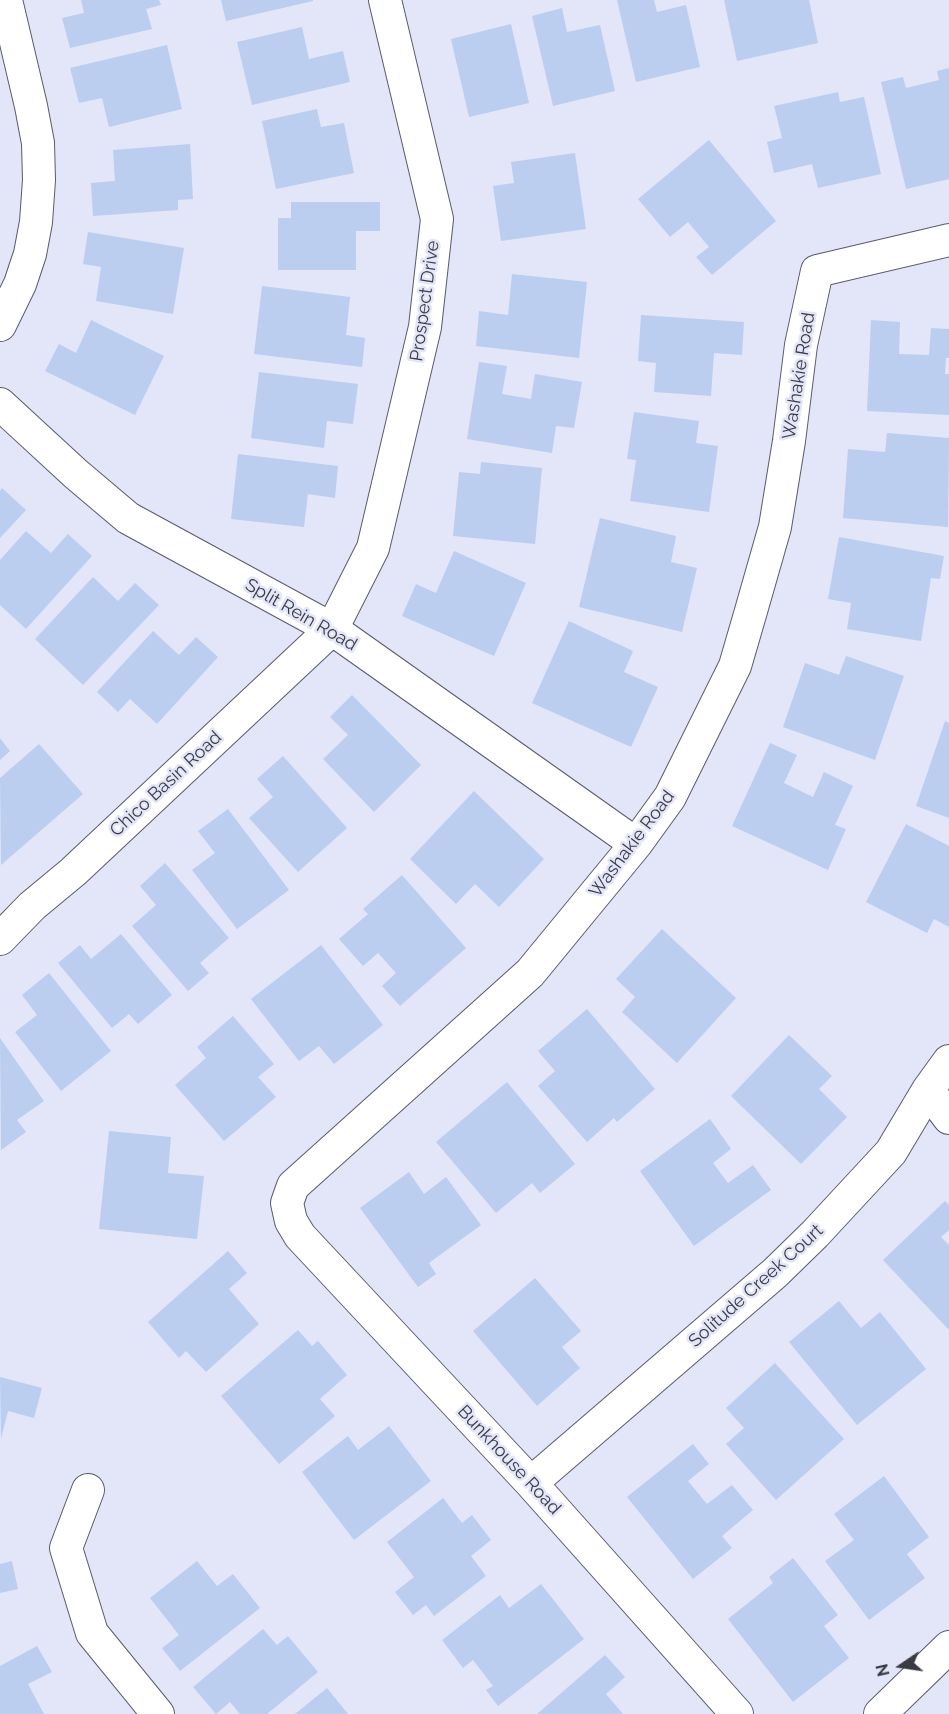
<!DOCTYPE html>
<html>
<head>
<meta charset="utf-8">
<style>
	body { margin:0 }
	#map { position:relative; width:949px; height:1714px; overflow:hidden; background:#e3e5f9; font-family:Raleway,sans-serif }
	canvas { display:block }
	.north { position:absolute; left:871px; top:1636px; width:60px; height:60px; -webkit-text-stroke:4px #e3e5f9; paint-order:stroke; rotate:257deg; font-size:16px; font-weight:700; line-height:24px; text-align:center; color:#3a3a42 }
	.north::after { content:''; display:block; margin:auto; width:21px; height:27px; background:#3a3a42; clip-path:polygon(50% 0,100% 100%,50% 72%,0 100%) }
</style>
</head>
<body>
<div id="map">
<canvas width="949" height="1714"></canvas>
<div class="north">N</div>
</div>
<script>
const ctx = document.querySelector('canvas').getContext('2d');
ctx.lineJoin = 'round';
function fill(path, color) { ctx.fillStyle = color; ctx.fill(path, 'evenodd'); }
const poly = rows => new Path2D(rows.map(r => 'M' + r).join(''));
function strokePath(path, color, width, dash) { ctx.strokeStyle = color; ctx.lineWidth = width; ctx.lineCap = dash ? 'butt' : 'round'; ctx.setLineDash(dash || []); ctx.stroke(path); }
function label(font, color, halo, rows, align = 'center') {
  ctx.font = font + ' Raleway,sans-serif'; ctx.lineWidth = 5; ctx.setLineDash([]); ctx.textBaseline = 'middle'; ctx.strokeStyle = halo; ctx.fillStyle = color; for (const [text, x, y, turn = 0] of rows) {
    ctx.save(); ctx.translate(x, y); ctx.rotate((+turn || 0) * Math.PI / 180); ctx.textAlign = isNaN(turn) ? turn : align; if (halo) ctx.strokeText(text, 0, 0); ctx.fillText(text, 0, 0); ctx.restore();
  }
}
fill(poly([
	[81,0,159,0,161,5,146,9,152,29,70,48,62,18,84,13],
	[221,0,313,0,313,1,226,21],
	[617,0,654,0,657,12,686,5,700,67,636,82],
	[724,0,809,0,818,43,737,61],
	[562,8,567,32,600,25,615,91,553,106,532,16],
	[511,24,529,103,469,117,451,39],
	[302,27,309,59,343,51,350,82,252,105,237,42],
	[167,45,182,109,109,127,102,98,79,103,70,68],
	[949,68,949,179,906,189,881,82,903,77,906,88,939,80,937,71],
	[838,92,840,102,864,97,881,174,818,188,812,164,774,173,767,142,782,138,774,106],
	[317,109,321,127,344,123,354,173,276,189,262,121],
	[709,140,776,221,712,275,696,257,709,247,688,222,670,237,638,199],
	[190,144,193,199,178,200,178,210,93,216,91,183,115,181,113,150],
	[575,153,586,229,501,241,493,186,514,183,511,162],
	[291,202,380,202,380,231,356,231,356,270,278,270,278,218,291,218],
	[88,232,184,248,173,314,96,301,101,267,83,264],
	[512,274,587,282,579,358,476,346,479,311,508,315],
	[262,286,350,297,346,335,365,338,362,367,254,354],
	[641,315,744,322,742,355,714,353,711,396,654,392,656,363,638,361],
	[91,320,164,356,135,415,45,371,59,344,76,353],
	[871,320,900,322,899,354,929,355,931,328,949,329,949,358,946,358,945,374,949,374,949,415,867,411],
	[479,362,507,366,502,394,531,399,535,374,582,382,574,428,556,426,552,453,467,439],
	[259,372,358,384,353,424,327,421,324,448,251,438],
	[634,412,699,421,696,443,718,446,709,512,630,501,636,460,627,459],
	[887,433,949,438,948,527,843,518,848,449,885,452],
	[238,454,338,466,335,498,308,494,304,527,231,519],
	[481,462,542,468,535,544,453,536,459,472,480,474],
	[2,488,26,510,0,538,0,491],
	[600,518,676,536,671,562,697,568,682,632,579,607],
	[26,531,51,553,68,534,92,556,26,629,0,605,0,560],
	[839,537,944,556,940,579,931,578,921,641,847,629,851,603,828,599],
	[454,551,526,583,494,656,402,616,416,584,436,593],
	[93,577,118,601,135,583,159,605,83,685,35,639],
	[569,621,633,651,624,672,658,687,631,747,532,703],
	[153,631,179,655,196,637,218,657,157,724,130,699,118,712,97,692],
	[846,656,904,676,875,760,783,727,805,663,839,675],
	[352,695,421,765,374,812,323,759,348,735,330,717],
	[945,721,949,723,949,818,916,806],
	[0,738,10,751,0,760],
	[770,743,797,755,784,783,813,797,824,772,853,786,835,825,846,829,828,870,732,826],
	[39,744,83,794,1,865,0,778],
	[283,756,347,828,298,872,249,818,273,797,257,779],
	[474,791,544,859,499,907,475,884,456,904,410,859],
	[228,809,289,890,237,929,192,870,215,853,198,831],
	[906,824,949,846,949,927,934,919,927,933,866,902],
	[165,863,229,938,200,963,209,973,188,991,132,926,156,905,140,886],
	[402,875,466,948,400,1006,382,986,396,973,378,953,363,966,339,939,368,914,363,909],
	[662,929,736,998,677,1063,622,1012,635,997,616,979],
	[121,934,172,995,138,1024,129,1014,112,1028,58,963,80,945,91,959],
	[321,945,383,1025,334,1064,319,1046,299,1061,251,999],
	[49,973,111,1051,61,1091,15,1032,37,1015,22,995],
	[587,1009,655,1089,617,1122,614,1118,587,1142,538,1086,555,1071,538,1051],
	[233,1016,274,1064,258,1077,276,1097,224,1141,175,1085,206,1058,197,1047],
	[789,1035,832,1076,819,1089,847,1117,801,1164,731,1096],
	[0,1038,44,1101,17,1120,26,1132,1,1150],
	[507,1082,575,1164,540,1193,532,1183,496,1213,436,1142],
	[710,1119,731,1149,713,1163,728,1183,753,1165,771,1190,694,1246,640,1171],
	[109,1131,171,1137,168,1173,204,1176,197,1239,99,1229],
	[409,1172,424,1194,446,1177,481,1225,429,1263,436,1274,418,1287,360,1208],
	[945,1201,949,1205,949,1230,941,1237,949,1245,949,1330,883,1260],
	[228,1251,247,1273,229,1289,259,1324,206,1372,186,1351,179,1358,148,1322],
	[535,1278,581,1331,562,1347,580,1368,537,1406,473,1331],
	[839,1301,861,1328,880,1312,926,1369,857,1425,789,1342],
	[298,1330,312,1346,318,1341,347,1375,320,1399,335,1416,279,1464,221,1396],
	[775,1363,844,1439,776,1500,726,1444,744,1428,726,1408],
	[0,1377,42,1388,34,1418,8,1411,1,1439],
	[389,1426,431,1481,354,1540,302,1472,348,1436,358,1450],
	[693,1444,709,1464,688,1481,707,1504,732,1485,753,1510,722,1536,732,1548,693,1579,627,1497],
	[884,1476,929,1537,907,1554,925,1578,869,1620,825,1561,854,1540,834,1514],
	[443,1498,462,1523,472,1515,491,1540,471,1556,486,1576,434,1616,426,1605,413,1615,395,1592,414,1577,387,1542],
	[793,1558,838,1615,824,1626,849,1658,793,1702,728,1619,773,1583,769,1577],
	[12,1561,18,1589,0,1593,0,1564],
	[197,1561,217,1586,233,1574,260,1608,180,1671,162,1648,179,1635,150,1598],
	[541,1584,584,1639,498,1706,486,1690,493,1686,473,1660,463,1668,442,1640,500,1595,509,1608],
	[263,1629,277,1645,288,1636,318,1672,267,1714,240,1714,230,1702,216,1714,193,1687],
	[37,1646,52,1672,28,1684,44,1714,0,1714,0,1666],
	[605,1655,625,1677,606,1694,623,1714,537,1714],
	[327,1688,348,1714,295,1714]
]), '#bbceef');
const minor = poly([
	[0,325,20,284,30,254,36,222,39,180,38,143,31,106,6,0],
	[0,404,76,474,128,518,332,629,636,844],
	[0,939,32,906,73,872,332,629,373,548,425,327,437,219,385,0],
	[928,1090,949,1118],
	[531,1483,775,1273,815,1234,891,1152,928,1090,949,1061],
	[88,1490,66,1548,92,1633,158,1714],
	[737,1714,531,1483,300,1236,291,1221,287,1203,293,1186,530,973,636,844,670,797,735,666,751,611,775,527,789,441,801,345,817,271,949,240],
	[880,1714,949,1647]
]);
strokePath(minor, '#5a5b6c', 34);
strokePath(minor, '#fff', 32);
label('18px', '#3a3a42', '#e3e5f9', [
	["Prospect Drive",425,301,-82],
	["Washakie Road",799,376,-81],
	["Split Rein Road",301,615,30],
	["Chico Basin Road",166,784,-43],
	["Washakie Road",632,844,-53],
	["Solitude Creek Court",756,1286,-42],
	["Bunkhouse Road",509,1460,47]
]);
</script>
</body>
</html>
